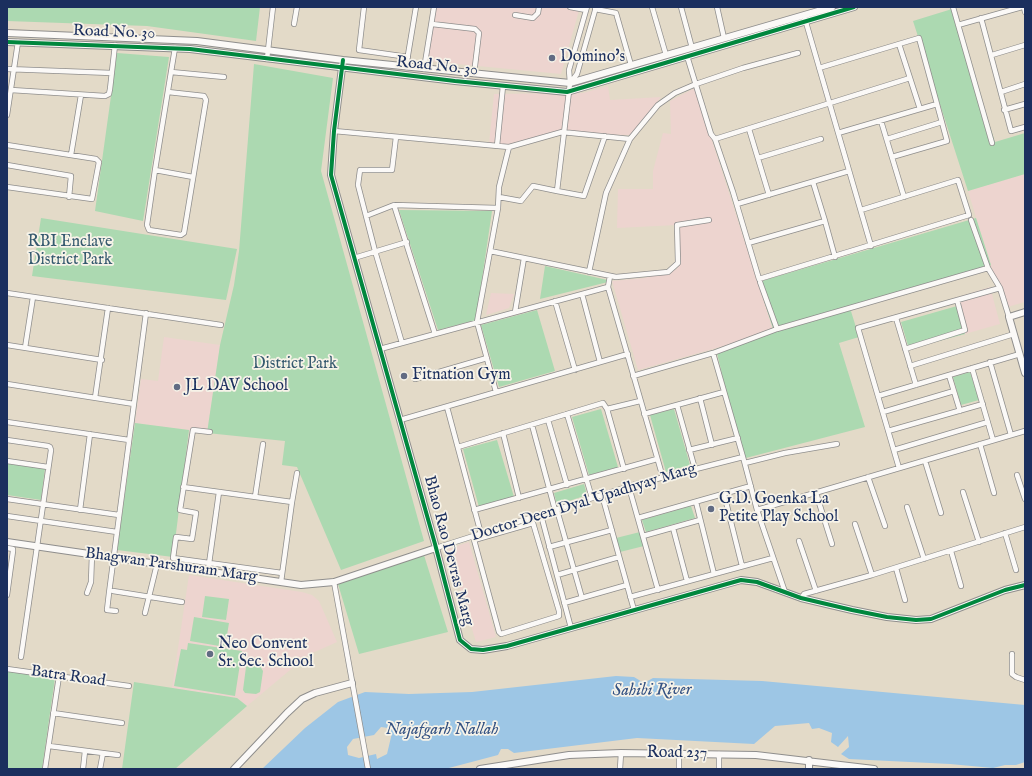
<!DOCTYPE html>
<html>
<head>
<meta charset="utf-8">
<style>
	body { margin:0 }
	#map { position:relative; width:1032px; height:776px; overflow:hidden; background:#e3dac8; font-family:"IM FELL English",serif }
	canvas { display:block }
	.frame { position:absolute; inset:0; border:8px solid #1b2f5e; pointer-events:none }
</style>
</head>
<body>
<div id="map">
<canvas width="1032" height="776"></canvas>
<div class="frame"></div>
</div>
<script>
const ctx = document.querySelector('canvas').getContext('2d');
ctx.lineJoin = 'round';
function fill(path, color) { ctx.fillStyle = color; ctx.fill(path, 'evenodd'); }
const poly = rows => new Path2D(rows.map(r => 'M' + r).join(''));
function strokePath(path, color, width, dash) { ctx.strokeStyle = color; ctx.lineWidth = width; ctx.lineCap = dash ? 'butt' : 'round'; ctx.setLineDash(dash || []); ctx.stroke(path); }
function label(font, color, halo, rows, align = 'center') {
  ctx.font = font + ' "IM FELL English",serif'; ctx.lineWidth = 3.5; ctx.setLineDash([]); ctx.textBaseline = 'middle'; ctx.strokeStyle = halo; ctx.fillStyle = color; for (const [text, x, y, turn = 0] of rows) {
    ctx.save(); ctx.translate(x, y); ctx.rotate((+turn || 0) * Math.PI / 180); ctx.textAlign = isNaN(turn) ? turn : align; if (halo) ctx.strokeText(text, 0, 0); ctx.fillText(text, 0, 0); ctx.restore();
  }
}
fill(poly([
	[434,7,580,7,561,74,426,61],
	[608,86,610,100,661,97,631,135,560,134,503,149,489,144,494,94,583,93],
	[695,88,774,332,638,370,612,281,644,278,677,269,677,225,617,228,618,189,653,189,653,171,663,133,671,134,670,101],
	[1025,174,1025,302,1004,308,968,191],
	[990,287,1000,324,965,334,955,298],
	[491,293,514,294,509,308,486,315],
	[164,337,220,345,207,433,135,423,141,379,158,381],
	[469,542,496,637,476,642,448,549],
	[189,575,302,592,312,595,319,601,337,642,308,655,247,706,237,698,172,688]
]), '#edd4cf');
fill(poly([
	[7,7,260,7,256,41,147,26,7,21],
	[952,9,995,142,1025,133,1025,174,968,191,913,21],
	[117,53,169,57,143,221,95,211],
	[254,64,333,78,321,171,424,541,341,570,297,467,282,465,285,441,207,433,220,345,234,285,239,251],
	[399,210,492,211,476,320,438,330],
	[41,218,237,249,226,300,32,276],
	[976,218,991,265,850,308,859,337,839,343,865,427,742,459,716,349,774,332,758,282],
	[545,266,612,281,540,299],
	[957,306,965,334,909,349,901,322],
	[537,310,555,371,499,387,481,325],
	[970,372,979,400,961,405,953,377],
	[601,409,618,467,589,475,572,417],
	[674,409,690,465,666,472,650,415],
	[135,423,189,430,173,557,117,550],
	[497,440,514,497,479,507,463,449],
	[7,463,45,468,41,500,7,495],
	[584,484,587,495,557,505,554,493],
	[691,506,695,518,646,532,642,520],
	[640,532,644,546,620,552,616,538],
	[423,552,448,632,359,654,338,584],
	[205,596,229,599,226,620,202,617],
	[194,617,229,623,225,647,190,641],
	[188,643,242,651,235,696,174,686,181,649,187,650],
	[249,664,260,666,263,671,260,692,256,694,245,693,243,690,246,667],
	[7,671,55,678,42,769,7,769],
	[134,682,237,698,247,706,175,769,122,769]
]), '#acd9b1');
fill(poly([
	[616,676,634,677,644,683,653,678,762,681,1025,705,1025,762,1016,765,1005,765,993,768,950,764,849,759,841,754,849,747,848,736,838,747,831,742,832,733,819,728,812,729,809,723,775,726,754,744,637,738,514,753,508,749,501,749,498,755,445,769,262,769,305,728,338,702,365,692,409,694,472,692],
	[381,727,388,728,392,733,387,754,377,759,376,754,359,758,348,755,347,747,353,739,374,735]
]), '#9dc6e5');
const street = poly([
	[364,7,359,50,408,57],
	[570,7,586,10],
	[652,7,666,55],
	[681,7,692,48],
	[717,7,724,38],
	[953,7,992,143],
	[1024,7,1025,12],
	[595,9,616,13,631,65],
	[515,15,533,18,538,13,539,7],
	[981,18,1011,131,1025,127],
	[805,19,871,246],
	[294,24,297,7],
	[432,24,475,29,479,33,474,74],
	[958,25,1022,7],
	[899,44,920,109],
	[992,55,1025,45],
	[687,56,711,134,715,139,733,192,759,279,969,215,958,180,861,210],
	[267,59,273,7],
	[406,67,416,7],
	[819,68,919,38,937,104,838,133],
	[7,69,112,73],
	[424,69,434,7],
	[171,72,224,77],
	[570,83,577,74,596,7],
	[11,90,105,96,109,94,110,89,115,45],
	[168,92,204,96,206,100,184,233,181,235,149,230,147,225,155,170,171,72,175,48],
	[1001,92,1025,84],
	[1004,110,1025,104],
	[7,115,18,42],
	[881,121,904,197],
	[749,129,769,195],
	[334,131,509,147,562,132,630,139],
	[396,137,392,170,360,170,358,185,375,251,402,343],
	[715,139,910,78],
	[887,139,942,122],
	[7,145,96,159,99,162,92,199,7,187],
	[497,146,503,86],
	[71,155,81,95],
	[892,157,947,141,937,104],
	[758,158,821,139],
	[7,165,71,176,69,197],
	[155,170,193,177],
	[813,182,825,221],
	[557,191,584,196,605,136],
	[499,197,521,201,533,186,557,191,570,83,569,70,587,7],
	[737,204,849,171],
	[394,205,435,334],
	[366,216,394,205,498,208],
	[971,220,988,268,1000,288,1009,317],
	[748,243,825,221,835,257],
	[490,251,616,277,668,272,678,263,677,225,709,220],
	[354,258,407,242],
	[589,272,606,193,630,139,658,105,675,93,696,84,743,68,798,53],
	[610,276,608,287,663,478],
	[760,282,777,329],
	[7,293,221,325],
	[582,294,600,362],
	[555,301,575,370],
	[515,312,524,258],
	[896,318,916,385],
	[7,345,102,360],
	[25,348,33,297],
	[380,349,608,287],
	[905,349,965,330,957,300],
	[713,353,743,457,757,510,785,592],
	[990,362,1011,435],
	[910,366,1014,334],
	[972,368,993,440],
	[949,375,960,411],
	[633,376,713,353,777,329,988,268],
	[415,379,487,358],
	[7,384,134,404],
	[496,392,477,322,498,208,499,187,509,147],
	[878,396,1020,354],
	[95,398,108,308],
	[700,398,712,445],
	[677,405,695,469],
	[447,407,481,534],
	[607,409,640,401],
	[883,412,954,391],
	[567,414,592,498],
	[644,414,724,392],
	[400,420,628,354],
	[548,420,567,485],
	[7,422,129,440],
	[532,425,555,510],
	[888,431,983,404],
	[210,432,193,430,180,510,196,513,192,539,176,537,173,558,282,573],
	[503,433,519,498],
	[7,440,48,446,50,447,51,450,21,657],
	[980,444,994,493],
	[458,447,603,403,607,409,624,469],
	[689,450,738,438],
	[894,450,988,422],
	[7,461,48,467],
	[925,461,941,513],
	[745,463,785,453,837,444],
	[899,468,858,328,1000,288],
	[1017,475,1025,499],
	[868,477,885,526],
	[183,487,292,502,281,582],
	[629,487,658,590],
	[963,492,979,542],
	[816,493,832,544],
	[724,494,742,566],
	[602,495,634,610],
	[255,497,263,444],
	[7,499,119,515],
	[292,502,297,473],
	[696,502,714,574],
	[907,507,924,559],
	[80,510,90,434],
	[474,510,657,459],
	[557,510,582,598],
	[757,510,1025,431],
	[541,515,571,628],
	[7,516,117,532],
	[638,518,751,486],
	[855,524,872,575],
	[673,528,687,581],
	[1005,533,1016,570],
	[473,536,499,632,501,634,559,616,559,611,533,523,474,540],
	[643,536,700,520],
	[799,541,816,591],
	[549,547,612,530],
	[7,548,13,549,13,551,7,595],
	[436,548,633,485,743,457],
	[951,551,961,586],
	[896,568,905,600],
	[208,571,219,492],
	[557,575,619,557],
	[334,582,368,769],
	[113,591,182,602],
	[87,593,91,582,92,554],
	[630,597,773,558],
	[801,598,804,594,872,575,1025,527],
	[564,603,627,585],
	[116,611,107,610,109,593,146,313],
	[145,613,157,564],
	[1012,654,1012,674,1016,677,1025,680],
	[7,669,129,686],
	[53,713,122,723],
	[49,746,118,755],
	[679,754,679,769],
	[45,769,59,676],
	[83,769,85,751],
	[100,769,103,753],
	[620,769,621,753],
	[719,769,719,754]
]);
const secondary = poly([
	[7,33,197,41,343,60,570,83,832,7],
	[7,42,190,49,455,81,567,92,854,7],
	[343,60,334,131,331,175,435,544,460,640,471,649,483,650,507,646,741,580,757,582,801,598,852,610,887,617,916,620,931,619,1005,590,1025,585],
	[1025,312,1009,317,1025,373],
	[7,542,301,585,334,582,436,548],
	[809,760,809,769],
	[234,769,287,713,302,699,315,693,352,683],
	[480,769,569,755,621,753,756,755,874,769]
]);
strokePath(street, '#8f8e8d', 6);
strokePath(secondary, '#8f8e8d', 8);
strokePath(street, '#fbf9f7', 4.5);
strokePath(secondary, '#fbf9f7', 6);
strokePath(poly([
	[7,42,190,49,455,81,567,92,854,7],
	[343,60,334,131,331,175,435,544,460,640,471,649,483,650,507,646,741,580,757,582,801,598,852,610,887,617,916,620,931,619,1005,590,1025,585]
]), '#00873e', 4);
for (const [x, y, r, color] of [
	[552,58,4,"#616b83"],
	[404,376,4,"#616b83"],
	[177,387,4,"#616b83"],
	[711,509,4,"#616b83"],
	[210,654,4,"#616b83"]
]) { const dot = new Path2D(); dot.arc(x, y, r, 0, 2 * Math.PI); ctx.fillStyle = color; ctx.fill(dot); strokePath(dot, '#f7f3e8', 1.5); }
label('16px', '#1b2f5e', '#f7f3e8', [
	["Road No. 30",114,33,2],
	["Road No. 30",437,67,6],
	["Doctor Deen Dyal Upadhyay Marg",584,503,-17],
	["Bhao Rao Devras Marg",448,551,75],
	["Bhagwan Parshuram Marg",171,566,8],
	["Batra Road",68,677,8],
	["Road 237",677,754]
]);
label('16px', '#1b2f5e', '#f7f3e8', [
	["Domino's",560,58],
	["Fitnation Gym",412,376],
	["JL DAV School",185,387],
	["G.D. Goenka La",719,500],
	["Petite Play School",719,518],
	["Neo Convent",218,645],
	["Sr. Sec. School",218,663]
], 'left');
label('16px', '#34596e', '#f7f3e8', [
	["RBI Enclave",70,243],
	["District Park",70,261],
	["District Park",295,365]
]);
label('italic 17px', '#345283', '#f7f3e8', [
	["Sahibi River",652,691,-1],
	["Najafgarh Nallah",442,731]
]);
</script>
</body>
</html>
